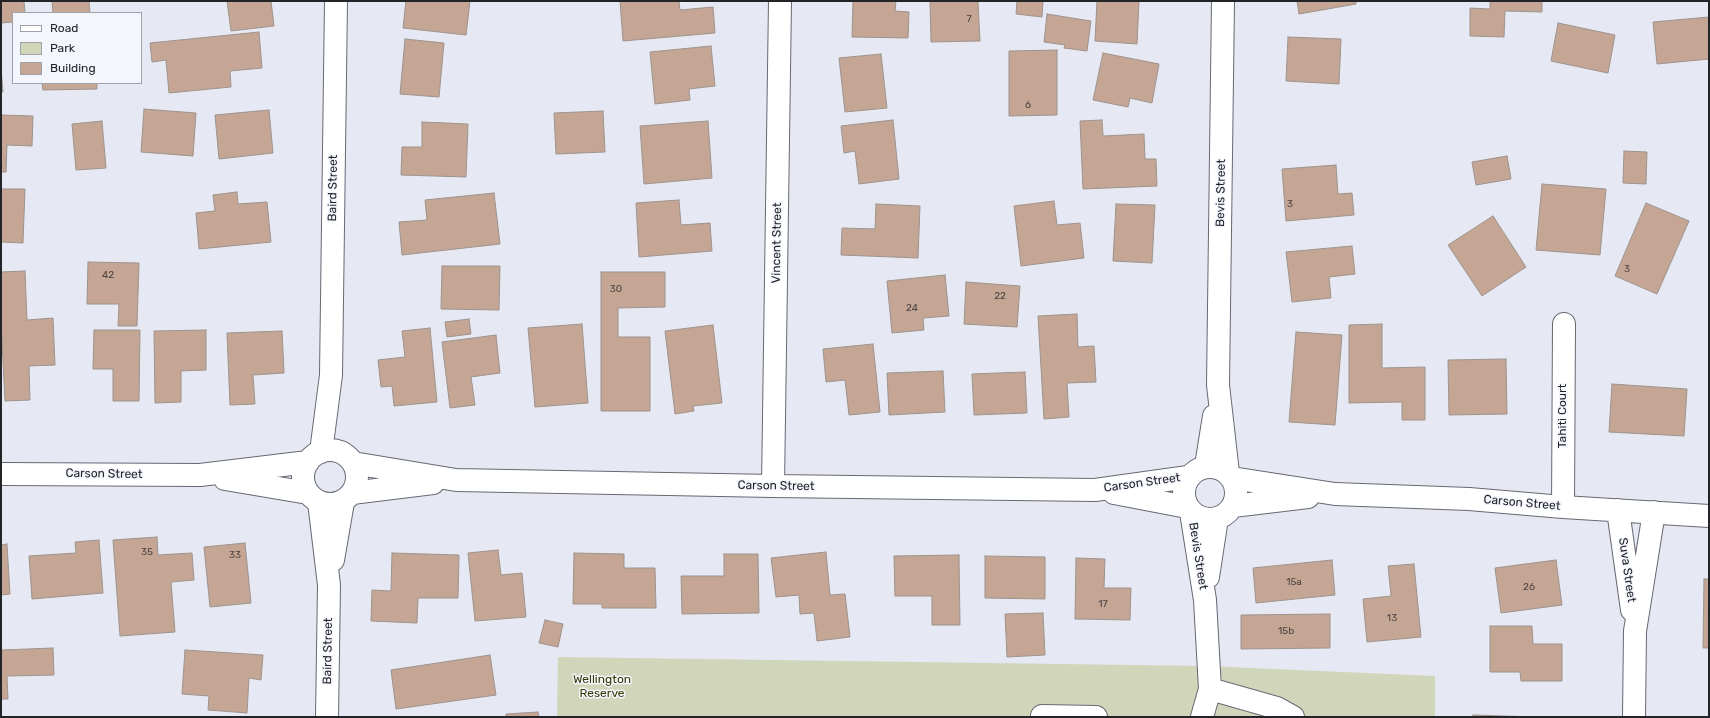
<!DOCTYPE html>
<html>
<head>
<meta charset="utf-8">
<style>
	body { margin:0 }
	#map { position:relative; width:1710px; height:718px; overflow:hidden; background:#e6e9f3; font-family:Rubik,sans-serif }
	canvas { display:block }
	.frame { position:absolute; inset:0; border:2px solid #232428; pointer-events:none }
	.legend { position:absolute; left:12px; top:12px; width:130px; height:72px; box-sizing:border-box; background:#f4f6fe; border:1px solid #a0a2a8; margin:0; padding:5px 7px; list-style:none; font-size:12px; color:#232428 }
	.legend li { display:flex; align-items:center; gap:8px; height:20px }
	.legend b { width:20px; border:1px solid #a0a2a8 }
</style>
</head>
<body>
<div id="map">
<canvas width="1710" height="718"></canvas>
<div class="frame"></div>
<ul class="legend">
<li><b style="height:5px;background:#fff"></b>Road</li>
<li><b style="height:11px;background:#d1d6bb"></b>Park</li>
<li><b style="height:11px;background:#c5a593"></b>Building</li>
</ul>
</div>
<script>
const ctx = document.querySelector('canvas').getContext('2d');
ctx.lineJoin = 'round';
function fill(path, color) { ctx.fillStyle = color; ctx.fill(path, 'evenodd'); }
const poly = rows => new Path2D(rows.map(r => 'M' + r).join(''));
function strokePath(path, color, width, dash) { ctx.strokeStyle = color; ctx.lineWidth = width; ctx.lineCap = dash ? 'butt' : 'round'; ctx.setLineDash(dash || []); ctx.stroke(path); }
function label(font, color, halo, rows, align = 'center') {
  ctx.font = font + ' Rubik,sans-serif'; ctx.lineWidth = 3; ctx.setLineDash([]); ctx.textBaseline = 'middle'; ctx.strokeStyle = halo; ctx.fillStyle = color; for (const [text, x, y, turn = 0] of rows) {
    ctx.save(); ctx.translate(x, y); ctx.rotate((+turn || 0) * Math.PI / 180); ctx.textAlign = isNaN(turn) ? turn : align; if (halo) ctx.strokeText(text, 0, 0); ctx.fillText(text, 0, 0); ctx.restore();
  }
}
fill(poly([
	[558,657,1206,666,1435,676,1435,717,557,717]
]), '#d1d6bb');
const building = poly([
	[1,1,24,1,25,13,13,13,13,22,1,23,1,1],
	[52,1,89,1,90,13,53,13,52,1],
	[227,1,271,1,274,26,231,31,227,1],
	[406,1,470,1,466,35,403,28,406,1],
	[620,1,679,1,680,10,713,7,715,33,623,41,620,1],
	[853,1,896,1,895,11,909,12,908,38,852,37,853,1],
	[930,1,978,1,980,41,931,42,930,1],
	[1017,1,1043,1,1042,17,1016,14,1017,1],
	[1097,1,1139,1,1137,44,1095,41,1097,1],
	[1297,1,1356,1,1356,4,1299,14,1297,1],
	[1490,1,1542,1,1542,12,1505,11,1504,37,1470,36,1470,8,1490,9,1490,1],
	[1047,14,1091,21,1087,51,1064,48,1065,45,1044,42,1047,14],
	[1709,17,1709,59,1657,64,1653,22,1709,17],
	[1558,23,1615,35,1608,73,1551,61,1558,23],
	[259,32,262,68,230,71,231,87,169,93,166,60,152,62,150,43,259,32],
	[1288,37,1341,39,1339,84,1286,81,1288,37],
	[405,39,444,43,439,97,400,94,405,39],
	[711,46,715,86,689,89,690,100,655,104,650,52,711,46],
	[1057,50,1057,115,1009,116,1009,51,1057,50],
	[1103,53,1159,64,1152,103,1130,98,1128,107,1093,100,1103,53],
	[881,54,887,108,845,112,839,58,881,54],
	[1,68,3,92,1,92,1,68],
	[42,83,97,83,97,89,43,90,42,83],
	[144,109,196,113,193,156,141,152,144,109],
	[269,110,273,153,219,159,215,115,269,110],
	[603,111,605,152,556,154,554,113,603,111],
	[1,115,33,116,32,146,7,145,6,172,1,172,1,115],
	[893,120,899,179,859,184,855,151,844,153,841,126,893,120],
	[1102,120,1103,136,1144,134,1145,159,1156,159,1157,186,1083,189,1080,121,1102,120],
	[102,121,106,168,76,170,72,124,102,121],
	[708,121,712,178,644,184,640,126,708,121],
	[422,122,468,124,466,177,401,175,402,147,422,147,422,122],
	[1624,151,1647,152,1646,184,1623,183,1624,151],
	[1507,156,1511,179,1476,185,1472,162,1507,156],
	[1336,165,1338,194,1352,193,1354,215,1286,221,1282,169,1336,165],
	[1542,184,1606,189,1600,255,1536,250,1542,184],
	[1,189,25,189,23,243,1,242,1,189],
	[237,192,238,204,267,202,271,242,199,249,196,213,215,211,213,195,237,192],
	[494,193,500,244,402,255,399,222,427,220,425,200,494,193],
	[679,200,681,225,710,223,712,251,639,257,636,203,679,200],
	[1054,201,1057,225,1080,223,1084,258,1021,266,1014,206,1054,201],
	[1646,203,1689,221,1657,294,1615,276,1646,203],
	[876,204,920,206,918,258,841,255,842,228,875,229,876,204],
	[1116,204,1155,205,1152,263,1113,261,1116,204],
	[1493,216,1526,267,1482,296,1448,245,1493,216],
	[1352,246,1355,274,1329,277,1331,298,1292,302,1286,252,1352,246],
	[88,262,139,263,137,326,118,326,119,304,87,304,88,262],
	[442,266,500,266,499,310,441,309,442,266],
	[25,271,27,320,53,318,55,365,29,366,30,400,5,401,1,320,1,272,25,271],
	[601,272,665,272,665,307,618,308,618,337,650,337,650,411,601,411,601,272],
	[945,275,949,316,923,318,924,330,892,333,887,281,945,275],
	[966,282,1020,286,1017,327,964,324,966,282],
	[1077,314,1078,347,1094,346,1096,382,1067,383,1069,417,1044,419,1038,316,1077,314],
	[469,319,471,334,447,337,445,322,469,319],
	[582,324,588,403,535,407,528,328,582,324],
	[1382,324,1382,368,1425,367,1425,420,1402,420,1402,402,1349,403,1349,325,1382,324],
	[713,325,722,403,693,406,694,411,675,414,665,331,713,325],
	[430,328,437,402,394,406,392,386,381,387,378,360,405,357,402,331,430,328],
	[94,330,140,330,139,401,113,401,113,369,93,369,94,330],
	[206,330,206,370,181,371,181,402,155,403,154,331,206,330],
	[282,331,284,373,253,375,255,404,230,405,227,333,282,331],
	[1296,332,1342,335,1335,425,1289,422,1296,332],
	[496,335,500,373,471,377,475,405,450,408,442,342,496,335],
	[873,344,880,412,849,415,845,380,826,382,823,349,873,344],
	[1506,359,1507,414,1449,415,1448,360,1506,359],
	[943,371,945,412,889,415,887,373,943,371],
	[1025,372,1027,413,974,415,972,374,1025,372],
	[1612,384,1687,389,1684,436,1609,432,1612,384],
	[157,537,158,555,192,553,194,580,171,582,175,632,120,636,113,540,157,537],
	[99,540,103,593,32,599,29,556,76,553,75,542,99,540],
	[245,543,251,603,210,607,204,547,245,543],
	[7,544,10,594,1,595,1,545,7,544],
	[498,550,501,575,522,573,526,617,475,621,468,553,498,550],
	[826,552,830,595,845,594,850,637,817,641,814,613,800,614,799,595,776,597,771,558,826,552],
	[392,553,459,555,458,598,418,598,417,623,371,621,372,590,391,591,392,553],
	[574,553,624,554,624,568,655,568,656,608,602,608,602,604,573,604,574,553],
	[724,554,758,554,759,613,682,614,681,576,724,576,724,554],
	[959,555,960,625,932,625,932,596,895,596,894,556,959,555],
	[985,556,1045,557,1045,599,985,598,985,556],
	[1076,558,1105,559,1104,588,1131,588,1130,620,1075,619,1076,558],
	[1332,560,1335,595,1256,603,1253,568,1332,560],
	[1556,560,1562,605,1501,613,1495,568,1556,560],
	[1414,564,1421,637,1367,642,1363,599,1391,596,1388,566,1414,564],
	[1704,579,1709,579,1709,648,1703,648,1704,579],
	[1043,613,1045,655,1007,657,1005,614,1043,613],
	[1330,614,1330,648,1241,649,1241,615,1330,614],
	[545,620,563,624,558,647,539,643,545,620],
	[1490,626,1532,626,1533,644,1562,644,1562,681,1521,681,1520,672,1490,672,1490,626],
	[53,648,54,675,7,676,8,699,1,699,1,650,53,648],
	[185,650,263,655,261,680,249,678,247,713,208,710,209,696,182,694,185,650],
	[490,655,496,695,396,709,391,670,490,655],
	[538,712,539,717,506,717,506,714,538,712],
	[1473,715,1535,717,1473,717,1473,715]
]);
fill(building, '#c5a593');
strokePath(building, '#9d938e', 1);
const minor = poly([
	[1223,1,1218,385,1228,473],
	'303 477a27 27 0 1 1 54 0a27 27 0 1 1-54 0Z',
	[321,452,331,375,336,1],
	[353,463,456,480,773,486,1095,490,1188,477],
	[1206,466,1214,416],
	'1184 493a26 26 0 1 1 52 0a26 26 0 1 1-52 0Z',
	[1,474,200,475,308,462],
	[1232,478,1335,494,1469,499,1563,507,1709,516],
	[225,479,308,493],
	[773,486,780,1],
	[352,493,433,483],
	[1114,493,1187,507],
	[319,502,329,585,327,717],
	[1233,506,1308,497],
	[1563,507,1564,324],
	[1618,510,1632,610],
	[1191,512,1205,600,1210,689],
	[333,560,343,502],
	[1208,577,1217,518],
	[1042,716,1096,717],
	[1202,717,1210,689,1277,708,1293,717],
	[1634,717,1635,631,1654,512]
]);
strokePath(minor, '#676972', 24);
strokePath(minor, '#fff', 22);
label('10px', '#4c4443', null, [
	["7",969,19],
	["6",1028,105],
	["3",1290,204],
	["3",1627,269],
	["42",108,275],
	["30",616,289],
	["22",1000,296],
	["24",912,308],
	["35",147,552],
	["33",235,555],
	["15a",1294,582],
	["26",1529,587],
	["17",1103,604],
	["13",1392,618],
	["15b",1286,631]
]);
label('12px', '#232428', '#f4f6fe', [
	["Baird Street",333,188,-89],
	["Bevis Street",1221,193,-89],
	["Vincent Street",777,243,-89],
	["Tahiti Court",1563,416,-90],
	["Carson Street",104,474,1],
	["Carson Street",1142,483,-8],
	["Carson Street",776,486,1],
	["Carson Street",1522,503,5],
	["Bevis Street",1198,556,81],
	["Suva Street",1627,570,82],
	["Baird Street",328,651,-89]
]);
label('12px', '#353a00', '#f4f6fe', [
	["Wellington",602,680],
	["Reserve",602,694]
]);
</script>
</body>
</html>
